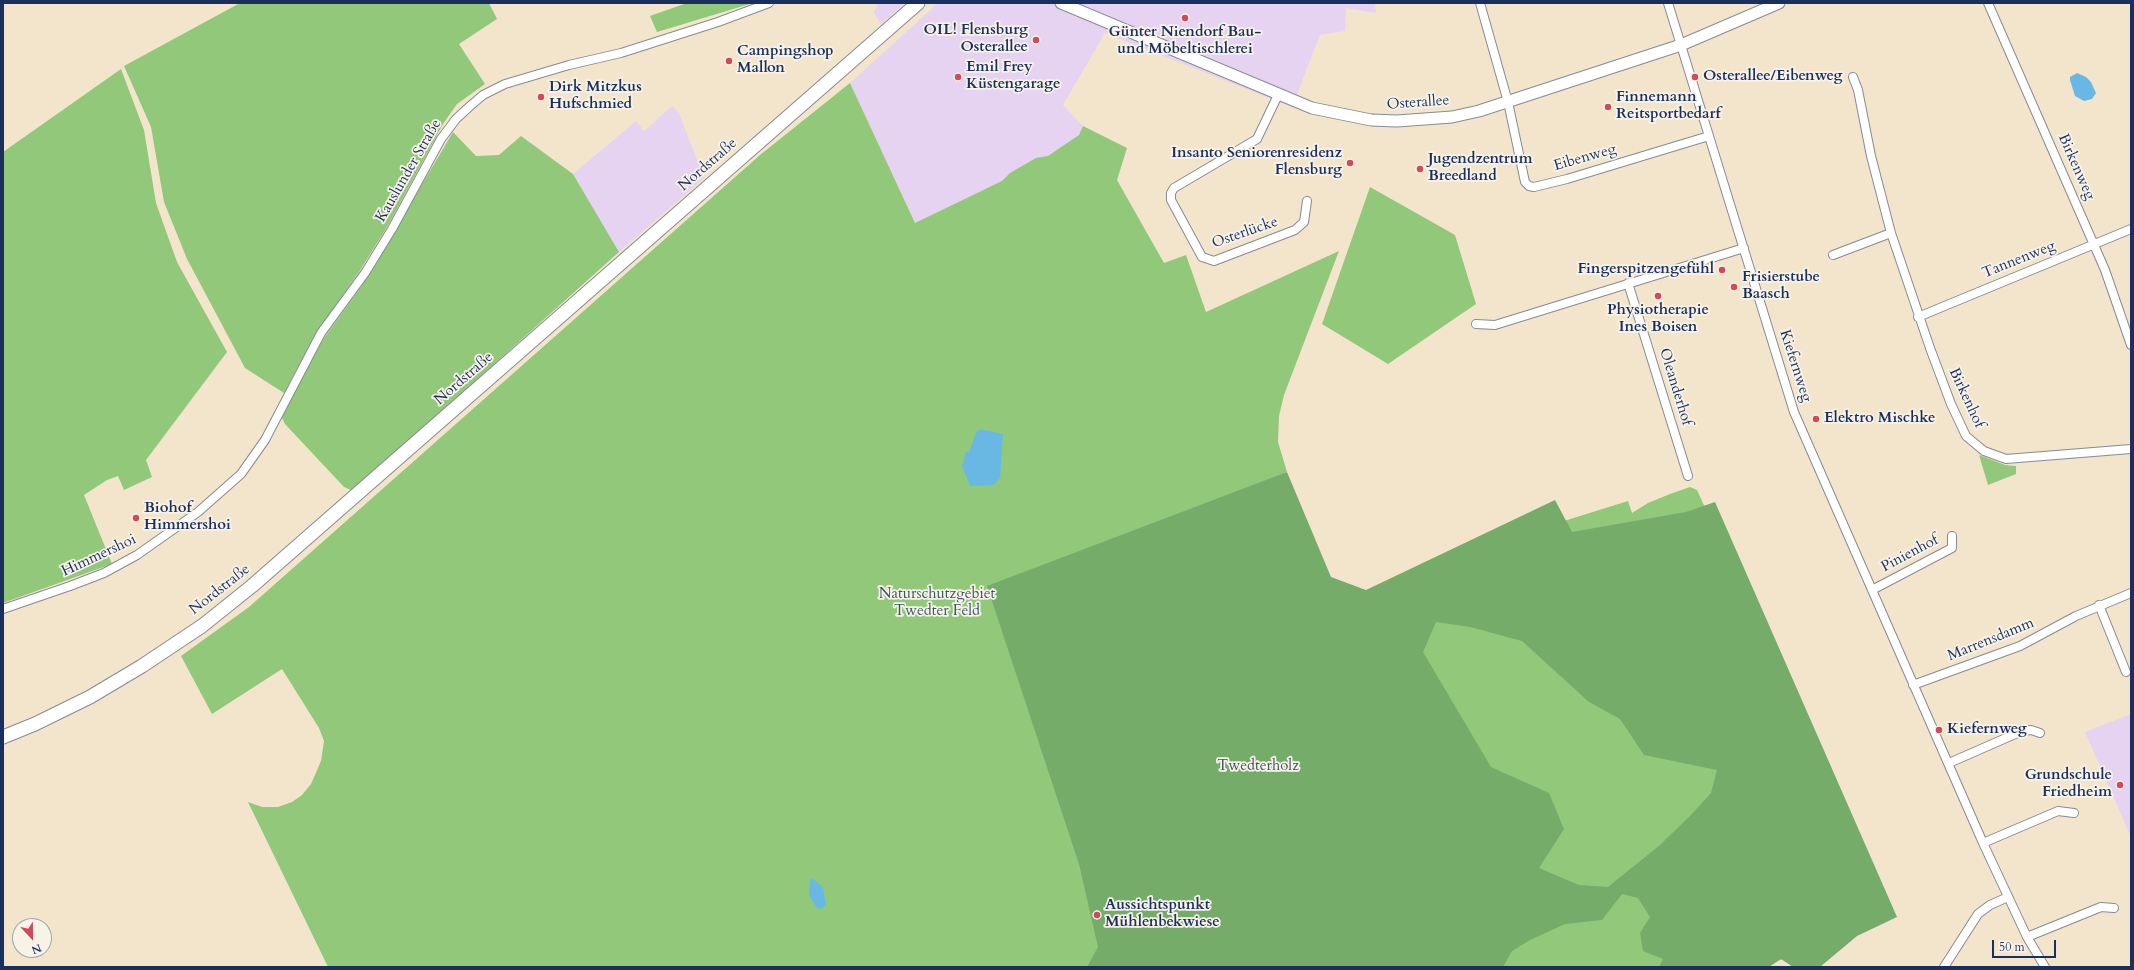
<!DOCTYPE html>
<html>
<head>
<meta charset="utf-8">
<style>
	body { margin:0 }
	#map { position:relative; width:2134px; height:970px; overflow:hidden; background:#f3e5cc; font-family:Cardo,serif }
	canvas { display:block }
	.frame { position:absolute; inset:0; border:4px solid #1b2f5e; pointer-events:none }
	.north { position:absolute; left:12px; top:918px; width:40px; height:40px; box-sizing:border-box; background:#f7f3e8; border:1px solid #9fa5b1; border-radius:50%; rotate:158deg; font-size:11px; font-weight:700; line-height:16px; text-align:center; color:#1b2f5e }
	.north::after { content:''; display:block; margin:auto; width:14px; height:18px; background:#d1495b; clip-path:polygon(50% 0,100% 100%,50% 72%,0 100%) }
	.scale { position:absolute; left:1992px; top:940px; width:64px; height:18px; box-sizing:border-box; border:2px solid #1b2f5e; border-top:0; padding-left:5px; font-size:12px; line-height:14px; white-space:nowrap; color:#1b2f5e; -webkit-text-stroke:3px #f7f3e8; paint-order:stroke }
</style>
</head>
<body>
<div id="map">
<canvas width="2134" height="970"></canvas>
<div class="frame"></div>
<div class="north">N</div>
<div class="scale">50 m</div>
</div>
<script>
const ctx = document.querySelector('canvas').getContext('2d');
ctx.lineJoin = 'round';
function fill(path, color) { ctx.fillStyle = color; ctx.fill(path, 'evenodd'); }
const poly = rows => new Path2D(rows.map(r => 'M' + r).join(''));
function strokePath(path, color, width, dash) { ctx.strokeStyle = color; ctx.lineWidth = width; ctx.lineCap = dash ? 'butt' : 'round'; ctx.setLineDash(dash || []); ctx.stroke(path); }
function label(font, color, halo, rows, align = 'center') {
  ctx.font = font + ' Cardo,serif'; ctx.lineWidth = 3.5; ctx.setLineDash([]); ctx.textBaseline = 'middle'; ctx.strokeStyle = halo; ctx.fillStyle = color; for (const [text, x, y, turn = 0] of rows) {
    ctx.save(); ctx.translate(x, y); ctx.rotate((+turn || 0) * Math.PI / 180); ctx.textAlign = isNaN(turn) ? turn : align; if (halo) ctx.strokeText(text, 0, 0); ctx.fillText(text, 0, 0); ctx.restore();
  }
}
fill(poly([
	[878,3,905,3,881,24,874,13],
	[938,3,1375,3,1376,13,1346,8,1345,31,1320,35,1292,107,1105,33,1063,105,1083,126,1076,144,918,229,850,83],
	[672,106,679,113,704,178,619,252,573,174,636,121,644,131],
	[2131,714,2131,837,2085,732]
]), '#e5d3f1');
fill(poly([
	[240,3,489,3,497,19,459,44,485,84,457,104,443,124,387,227,359,272,316,333,284,393,245,368,187,259,164,202,151,127,124,66],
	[687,3,753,3,657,32,650,16],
	[121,69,144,130,156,203,177,262,227,352,146,460,152,477,124,490,118,476,107,480,84,495,112,564,3,603,3,152],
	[850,83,915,223,1002,181,1010,173,1036,158,1048,156,1079,135,1083,126,1127,148,1117,180,1164,263,1186,255,1206,312,1339,251,1284,395,1279,416,1278,442,1287,472,1284,473,1324,597,1378,590,1513,537,1628,501,1632,513,1648,503,1670,494,1690,487,1697,490,1731,565,1783,959,1759,967,328,967,248,802,262,807,278,807,292,802,302,795,311,784,321,761,324,741,319,728,282,669,212,714,181,656,249,607,760,155],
	[453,132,476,156,499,155,521,136,573,174,619,252,356,488,351,490,344,487,285,424,281,416,324,338,361,287],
	[1370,187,1455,235,1476,304,1388,364,1322,324],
	[1979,455,2005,465,2016,466,2016,474,1988,485]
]), '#92c87a');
fill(poly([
	[1287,472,1331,577,1366,590,1555,500,1572,532,1686,512,1715,502,1897,917,1857,936,1820,967,1793,967,1781,959,1769,967,1659,967,1663,959,1643,951,1640,933,1650,917,1638,898,1622,894,1602,920,1565,924,1530,940,1512,951,1503,967,1087,967,1098,947,1079,864,987,586],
	[1436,622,1470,627,1522,641,1589,702,1620,719,1644,755,1717,770,1711,793,1690,816,1660,845,1608,887,1579,885,1539,868,1564,829,1549,793,1491,767,1423,652]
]), '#75ac6a');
fill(poly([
	[2077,73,2086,77,2091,82,2096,93,2092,99,2084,101,2075,96,2070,80,2070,77],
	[981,429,1003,434,1000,478,993,485,970,486,962,466,966,452,969,452,977,431],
	[812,878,823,887,826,905,820,909,816,907,809,895,810,881]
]), '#69b8e4');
const minor = poly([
	[1480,3,1508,102,1525,182,1529,186,1534,187,1567,179,1709,136],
	[1668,3,1794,412,1983,843,2027,937,2045,967],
	[1988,3,2105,270,2131,345],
	[1853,77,1858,90,1871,156,1891,233,1930,348,1951,404,1966,436,1984,451,2006,459,2131,449],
	[1278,95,1257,139,1174,188,1171,193,1171,200,1202,257,1214,261,1295,230,1304,222,1307,201],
	[1833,255,1891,233],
	[1628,283,1688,476],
	[1918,317,2131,229],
	[1476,324,1495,325,1744,248],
	[1872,590,1952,548,1952,536],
	[2099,605,2126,672],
	[3,609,70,586,104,573,137,555,198,512,241,474,265,440,321,333,365,273,392,229,441,139,456,119,469,107,483,95,505,84,569,65,621,53,718,22,769,3],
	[1913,685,2020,646,2076,616,2131,593],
	[1949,763,2022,731,2031,730,2040,733],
	[1983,843,2058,811,2074,813],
	[2027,937,2101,907,2114,908],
	[1944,967,1978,914,1990,905,2008,897]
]);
const tertiary = poly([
	[1061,3,1312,108,1371,120,1397,121,1452,117,1479,111,1681,45,1779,3]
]);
const primary = poly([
	[3,737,35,724,90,697,142,666,202,626,252,586,918,3]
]);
strokePath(minor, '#878a95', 10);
strokePath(tertiary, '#878a95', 13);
strokePath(primary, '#878a95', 15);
strokePath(minor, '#fff', 8);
strokePath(tertiary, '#fff', 11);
strokePath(primary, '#fff', 13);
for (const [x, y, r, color] of [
	[1185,18,4,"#d1495b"],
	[1036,40,4,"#d1495b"],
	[729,61,4,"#d1495b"],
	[958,77,4,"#d1495b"],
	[1695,77,4,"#d1495b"],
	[541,97,4,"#d1495b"],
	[1608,107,4,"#d1495b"],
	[1350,163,4,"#d1495b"],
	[1420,169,4,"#d1495b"],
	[1722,270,4,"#d1495b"],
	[1734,287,4,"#d1495b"],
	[1658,296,4,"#d1495b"],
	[1816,419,4,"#d1495b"],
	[136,518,4,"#d1495b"],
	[1939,730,4,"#d1495b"],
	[2120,785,4,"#d1495b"],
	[1097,915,4,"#d1495b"]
]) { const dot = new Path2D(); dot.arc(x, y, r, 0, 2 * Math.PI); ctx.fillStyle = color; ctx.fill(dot); strokePath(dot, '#f7f3e8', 1.5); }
label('bold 15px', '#1b2f5e', '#f7f3e8', [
	["OIL! Flensburg",1028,31,"right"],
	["Osterallee",1028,48,"right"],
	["Günter Niendorf Bau-",1185,33,"center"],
	["und Möbeltischlerei",1185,50,"center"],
	["Campingshop",737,52],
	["Mallon",737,69],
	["Emil Frey",966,68],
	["Küstengarage",966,85],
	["Osterallee/Eibenweg",1703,77],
	["Dirk Mitzkus",549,88],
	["Hufschmied",549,105],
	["Finnemann",1616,98],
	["Reitsportbedarf",1616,115],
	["Insanto Seniorenresidenz",1342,154,"right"],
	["Flensburg",1342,171,"right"],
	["Jugendzentrum",1428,160],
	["Breedland",1428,177],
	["Fingerspitzengefühl",1714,270,"right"],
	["Frisierstube",1742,278],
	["Baasch",1742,295],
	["Physiotherapie",1658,311,"center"],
	["Ines Boisen",1658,328,"center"],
	["Elektro Mischke",1824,419],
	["Biohof",144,509],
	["Himmershoi",144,526],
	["Kiefernweg",1947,730],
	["Grundschule",2112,776,"right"],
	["Friedheim",2112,793,"right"],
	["Aussichtspunkt",1105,906],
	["Mühlenbekwiese",1105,923]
], 'left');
label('15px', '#1b2f5e', '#f7f3e8', [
	["Osterallee",1418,103,-4],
	["Eibenweg",1585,158,-16],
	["Nordstraße",708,165,-41],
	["Birkenweg",2076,167,66],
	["Kauslunder Straße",409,171,-60],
	["Osterlücke",1245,233,-19],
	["Tannenweg",2019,260,-22],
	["Kiefernweg",1795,366,72],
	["Nordstraße",464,379,-41],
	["Oleanderhof",1675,387,73],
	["Birkenhof",1966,398,65],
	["Pinienhof",1910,554,-28],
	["Himmershoi",99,556,-25],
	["Nordstraße",220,590,-38],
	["Marrensdamm",1991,640,-22]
]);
label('15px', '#395565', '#f7f3e8', [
	["Naturschutzgebiet",937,595],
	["Twedter Feld",937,612],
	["Twedterholz",1258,767]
]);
</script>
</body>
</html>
